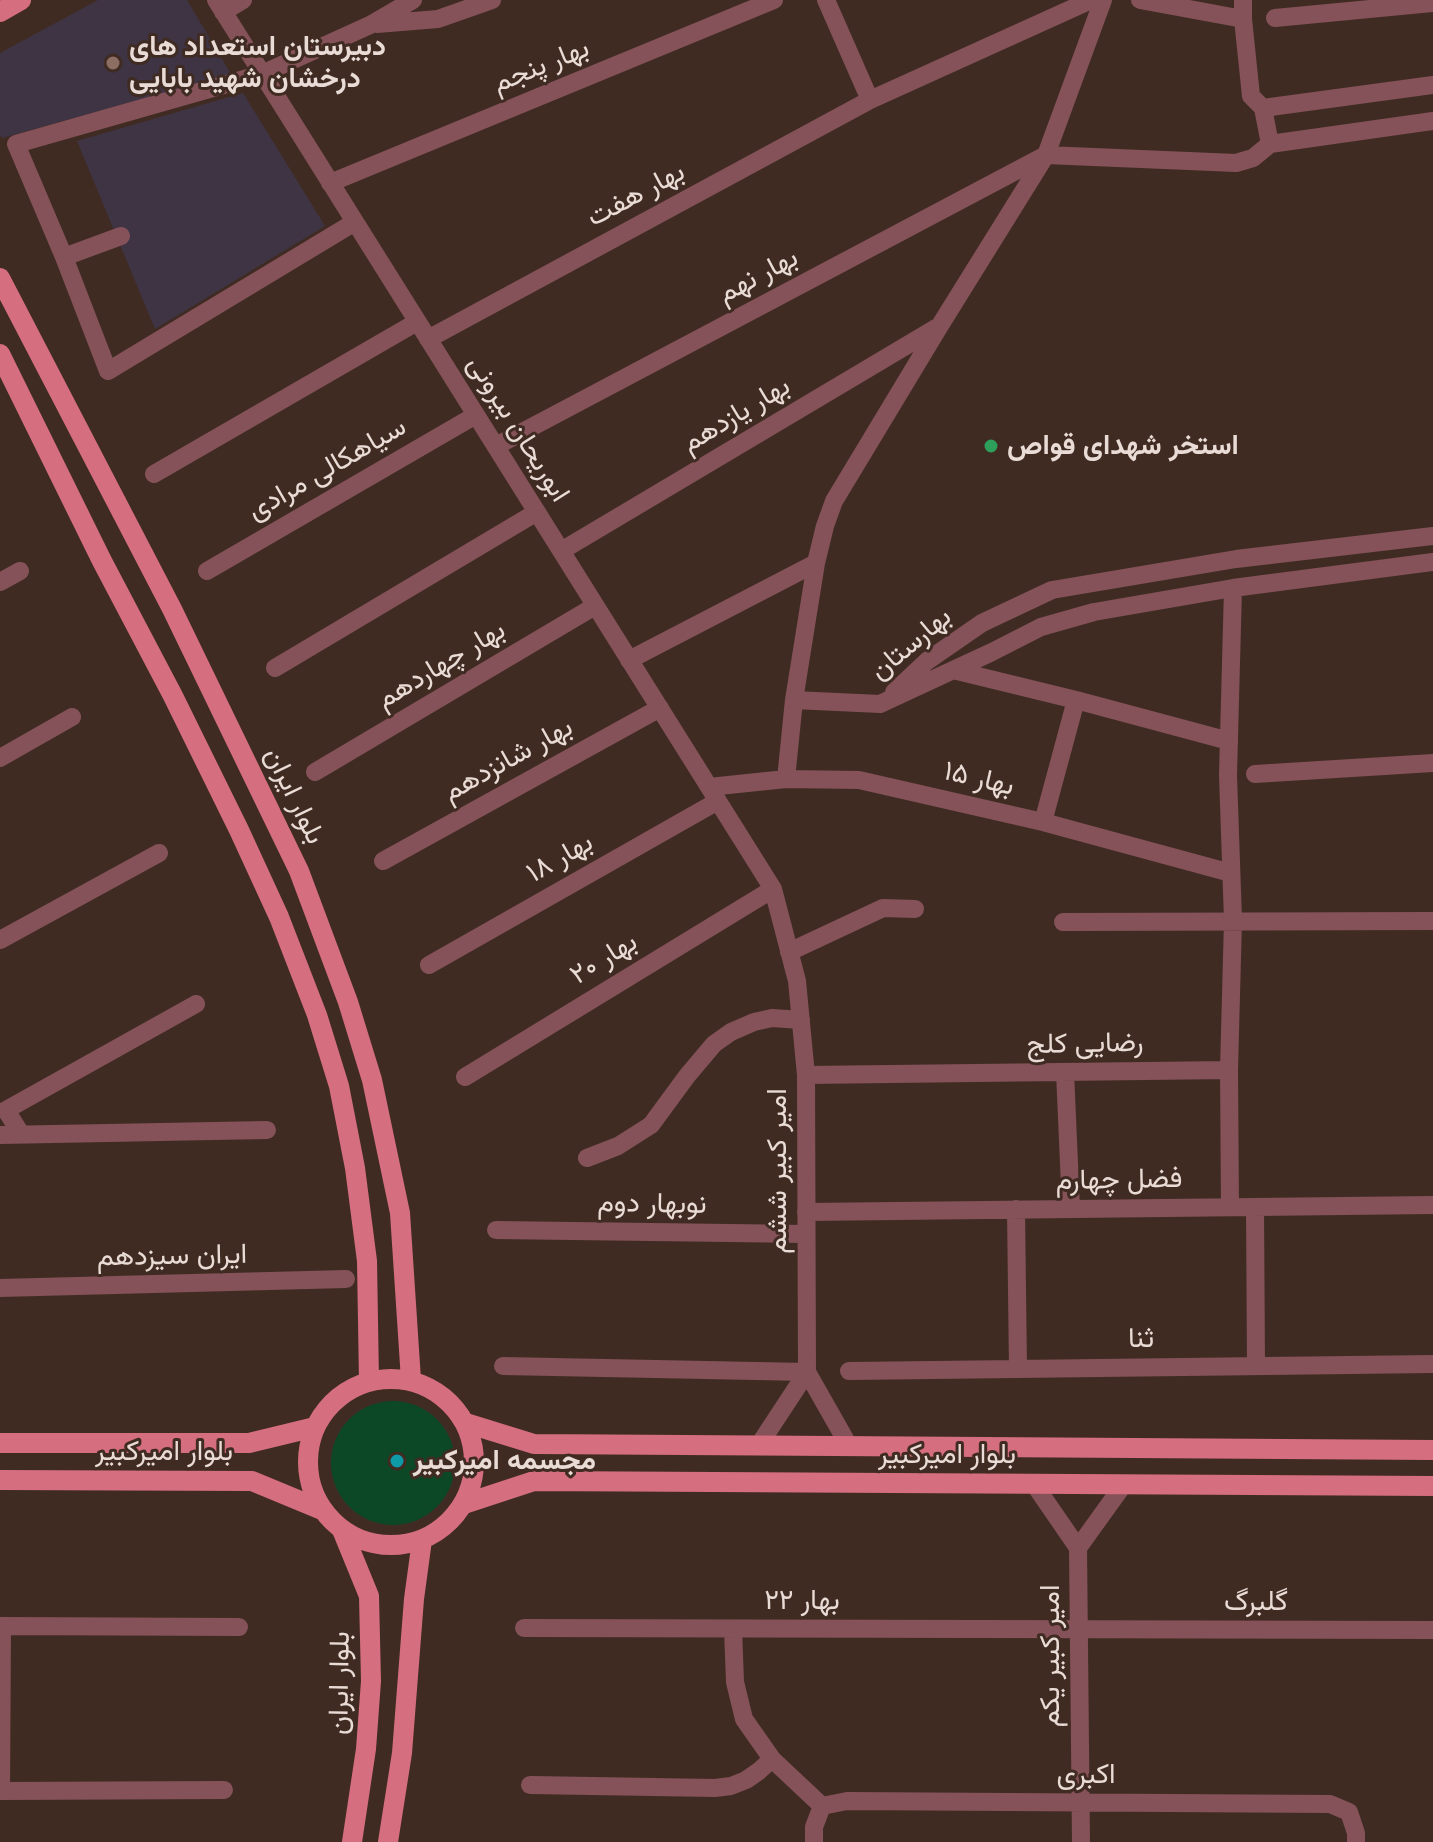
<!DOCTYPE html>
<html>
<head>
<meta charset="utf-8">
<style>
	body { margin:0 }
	canvas { display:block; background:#402b22 }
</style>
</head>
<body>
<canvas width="1433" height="1842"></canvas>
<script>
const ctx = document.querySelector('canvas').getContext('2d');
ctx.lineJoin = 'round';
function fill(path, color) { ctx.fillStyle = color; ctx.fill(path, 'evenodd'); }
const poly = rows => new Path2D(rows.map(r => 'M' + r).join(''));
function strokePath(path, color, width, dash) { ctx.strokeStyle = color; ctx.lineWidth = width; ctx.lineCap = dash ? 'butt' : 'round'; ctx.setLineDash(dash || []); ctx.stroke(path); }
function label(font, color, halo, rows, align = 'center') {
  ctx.font = font + ' "Noto Sans",Vazirmatn,sans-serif'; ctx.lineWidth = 6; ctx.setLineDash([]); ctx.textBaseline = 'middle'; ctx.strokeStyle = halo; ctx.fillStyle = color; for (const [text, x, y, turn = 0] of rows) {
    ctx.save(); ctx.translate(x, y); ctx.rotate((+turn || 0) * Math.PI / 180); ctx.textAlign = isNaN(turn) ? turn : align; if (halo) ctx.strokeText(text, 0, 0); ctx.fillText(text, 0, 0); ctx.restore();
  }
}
fill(poly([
	[98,0,187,0,231,74,2,138,0,134,0,53],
	[243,93,325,226,155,329,77,141]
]), '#3e3444');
fill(poly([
	'331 1463a62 62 0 1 1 124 0a62 62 0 1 1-124 0Z'
]), '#0c4825');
strokePath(poly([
	[216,0,773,889,797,981,806,1075,807,1372,849,1446],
	[826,0,870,100],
	[1140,0,1243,19],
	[1243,0,1243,19,1251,96,1263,108],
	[223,12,243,0],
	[1275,18,1433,3],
	[377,24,438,19,492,0],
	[1433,85,1263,108,1270,144,1433,121],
	[330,183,774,0],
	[355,222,108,371,64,257,16,144,262,74,370,25,413,0],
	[64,257,121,236],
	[428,339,870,100,1091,0],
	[496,446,1046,155,1236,163,1253,158,1270,144],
	[154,474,417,322],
	[561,551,936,328],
	[207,571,476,415],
	[0,582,20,571],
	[629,660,816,563],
	[275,668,537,512],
	[953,670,1076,700,1229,741],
	[894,692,927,661,982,623,1052,590,1236,559,1433,536],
	[794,700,880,704,992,652,1041,627,1094,612,1233,588,1433,562],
	[0,758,72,717],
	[315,772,595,606],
	[1255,774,1433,763],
	[786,779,794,700,816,563,825,526,834,501,939,327,1046,155,1103,0],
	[709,787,786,779,859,780,1043,822,1231,873],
	[1043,822,1076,700],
	[383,861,660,708],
	[1063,922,1433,921],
	[0,940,159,853],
	[789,952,883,908,915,909],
	[429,965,718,801],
	[1229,1070,1233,920,1228,775,1233,588],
	[1065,1072,1071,1209],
	[806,1075,1229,1070,1230,1207],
	[465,1077,773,889],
	[21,1134,6,1110,196,1004],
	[0,1135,267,1130],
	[587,1158,618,1146,651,1125,687,1076,714,1044,731,1032,754,1022,772,1018,801,1020],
	[1255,1207,1256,1366],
	[1016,1209,1018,1369],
	[806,1212,1433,1205],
	[496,1230,806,1234],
	[0,1288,346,1279],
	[503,1366,807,1372],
	[849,1371,1433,1364],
	[759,1445,807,1372],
	[1034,1484,1078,1548,1081,1842],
	[1078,1548,1124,1484],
	[0,1626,239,1627],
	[524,1628,1433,1630],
	[733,1629,735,1682,744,1719,772,1759,822,1806],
	[530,1785,715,1788,731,1786,746,1780,759,1771,772,1759],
	[0,1791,224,1790],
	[1,1791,2,1626],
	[822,1806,847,1801,1330,1804,1349,1812,1356,1833,1356,1842],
	[814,1842,814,1827,822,1806]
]), '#845258', 18);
strokePath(poly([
	[0,12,21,0],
	[0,278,172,609,299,871,348,1002,372,1080,400,1213,411,1380],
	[0,354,102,561,173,696,239,830,279,917,317,1015,339,1086,355,1168,367,1261,369,1381],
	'308 1462a83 83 0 1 1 166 0a83 83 0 1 1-166 0Z',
	[466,1423,534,1444,1433,1450],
	[0,1443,249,1443,315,1427],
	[0,1480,252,1481,322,1510],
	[464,1504,534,1481,1433,1486],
	[342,1530,369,1596,371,1681,366,1749,352,1842],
	[388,1842,402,1753,414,1599,422,1540]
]), '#d56e7e', 20);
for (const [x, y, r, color] of [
	[113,63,8,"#8d6e63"],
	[991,446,8,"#2e9e5b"],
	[397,1461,8,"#0f9aa8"]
]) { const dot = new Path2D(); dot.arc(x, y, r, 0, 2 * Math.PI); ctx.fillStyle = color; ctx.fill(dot); strokePath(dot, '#402b22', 3); }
label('bold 28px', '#e9dbd5', '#402b22', [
	["دبیرستان استعداد های",129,47],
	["درخشان شهید بابایی",129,79],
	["استخر شهدای قواص",1007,446],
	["مجسمه امیرکبیر",413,1461]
], 'left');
label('28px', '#e9dbd5', '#402b22', [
	["بهار پنجم",541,66,-22],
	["بهار هفت",636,195,-28],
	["بهار نهم",758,276,-28],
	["بهار یازدهم",736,415,-31],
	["ابوریحان بیرونی",518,429,58],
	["سیاهکالی مرادی",327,469,-30],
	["بهارستان",911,644,-40],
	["بهار چهاردهم",441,665,-31],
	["بهار شانزدهم",508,760,-29],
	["بهار ۱۵",979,779,13],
	["بلوار ایران",294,796,64],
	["بهار ۱۸",560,858,-30],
	["بهار ۲۰",604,959,-32],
	["رضایی کلج",1085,1044,-1],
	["امیر کبیر ششم",778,1171,-90],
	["فضل چهارم",1119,1180,-1],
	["نوبهار دوم",652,1204,1],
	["ایران سیزدهم",172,1256,-1],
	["ثنا",1141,1339,-1],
	["بلوار امیرکبیر",164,1452],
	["بلوار امیرکبیر",947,1455],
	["بهار ۲۲",802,1601],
	["گلبرگ",1256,1602],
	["امیر کبیر یکم",1051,1656,-90],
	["بلوار ایران",340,1683,-89],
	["اکبری",1086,1775]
]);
</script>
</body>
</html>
